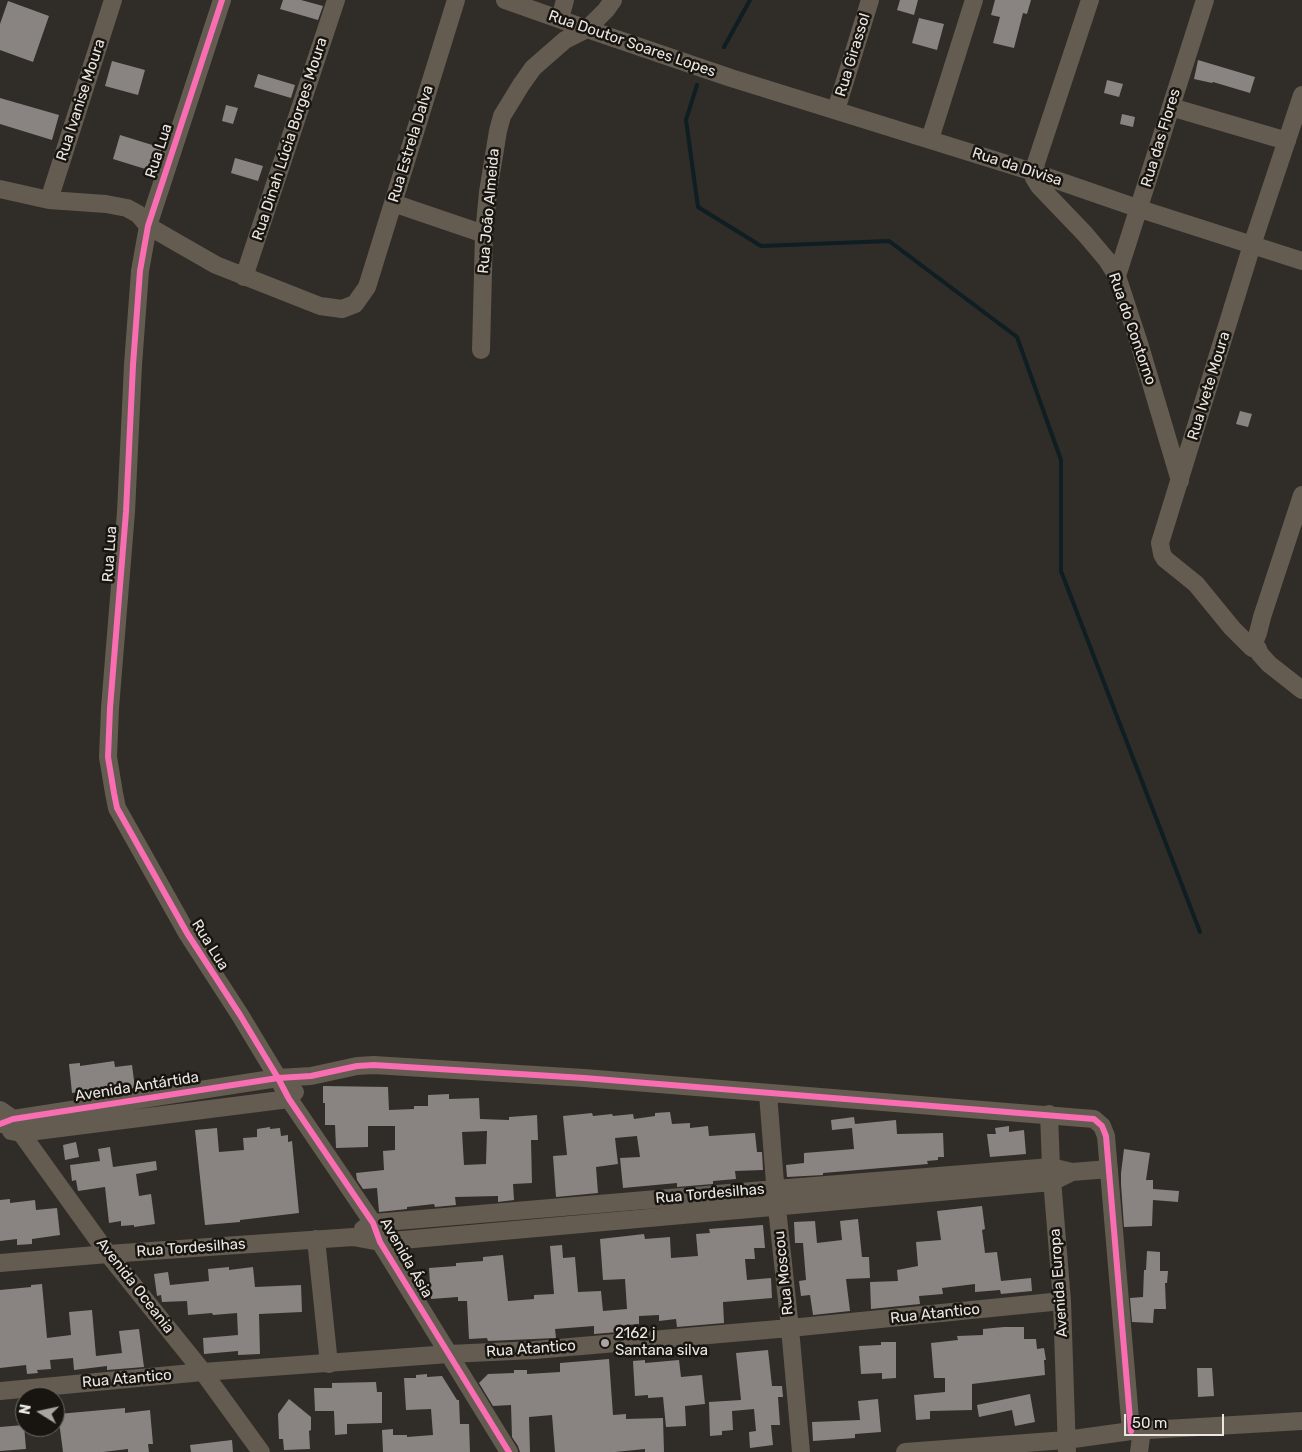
<!DOCTYPE html>
<html>
<head>
<meta charset="utf-8">
<style>
	body { margin:0 }
	#map { position:relative; width:1302px; height:1452px; overflow:hidden; background:#302c28; font-family:Rubik,sans-serif }
	canvas { display:block }
	.north { position:absolute; left:15px; top:1387px; width:50px; height:50px; box-sizing:border-box; background:#181511; border:1px solid #6c6964; border-radius:50%; rotate:280deg; font-size:14px; font-weight:700; line-height:20px; text-align:center; color:#ebe6e1 }
	.north::after { content:''; display:block; margin:auto; width:18px; height:22px; background:#aaa5a0; clip-path:polygon(50% 0,100% 100%,50% 72%,0 100%) }
	.scale { position:absolute; left:1124px; top:1414px; width:100px; height:22px; box-sizing:border-box; border:2px solid #ebe6e1; border-top:0; padding-left:6px; font-size:15px; line-height:18px; white-space:nowrap; color:#ebe6e1; -webkit-text-stroke:4px #181511; paint-order:stroke }
</style>
</head>
<body>
<div id="map">
<canvas width="1302" height="1452"></canvas>
<div class="north">N</div>
<div class="scale">50 m</div>
</div>
<script>
const ctx = document.querySelector('canvas').getContext('2d');
ctx.lineJoin = 'round';
const poly = rows => new Path2D(rows.map(r => 'M' + r).join(''));
function strokePath(path, color, width, dash) { ctx.strokeStyle = color; ctx.lineWidth = width; ctx.lineCap = dash ? 'butt' : 'round'; ctx.setLineDash(dash || []); ctx.stroke(path); }
function fill(path, color) { ctx.fillStyle = color; ctx.fill(path, 'evenodd'); }
function label(font, color, halo, rows, align = 'center') {
  ctx.font = font + ' Rubik,sans-serif'; ctx.lineWidth = 5; ctx.setLineDash([]); ctx.textBaseline = 'middle'; ctx.strokeStyle = halo; ctx.fillStyle = color; for (const [text, x, y, turn = 0] of rows) {
    ctx.save(); ctx.translate(x, y); ctx.rotate((+turn || 0) * Math.PI / 180); ctx.textAlign = isNaN(turn) ? turn : align; if (halo) ctx.strokeText(text, 0, 0); ctx.fillText(text, 0, 0); ctx.restore();
  }
}
strokePath(poly([
	[724,47,750,0],
	[697,85,686,120,698,207,761,246,889,241,1017,337,1061,460,1061,571,1200,932]
]), '#0e1e22', 4);
fill(poly([
	[283,0,301,0,323,6,318,20,280,9],
	[900,0,918,0,914,15,897,10],
	[995,0,1031,0,1027,14,1023,13,1014,48,993,43,1000,17,991,15],
	[8,1,49,16,33,62,0,50,0,24],
	[919,18,944,24,937,50,912,43],
	[1198,60,1255,77,1250,93,1213,82,1212,83,1194,79],
	[112,61,145,70,138,95,105,86],
	[258,74,295,85,291,98,254,87],
	[1107,80,1123,84,1119,97,1104,93],
	[0,98,59,115,52,140,0,124],
	[226,105,238,108,233,124,222,121],
	[1122,114,1135,117,1133,127,1120,124],
	[120,135,162,148,155,172,113,159],
	[235,158,263,166,258,181,231,173],
	[1240,411,1252,414,1248,427,1236,424],
	[114,1061,115,1067,132,1065,135,1088,102,1092,102,1090,87,1093,86,1091,72,1093,69,1064,80,1063,80,1066],
	[323,1086,388,1087,389,1110,414,1109,414,1106,428,1106,428,1095,449,1094,449,1099,479,1098,480,1119,509,1120,509,1117,537,1115,538,1140,531,1140,532,1183,513,1184,514,1200,498,1202,498,1196,455,1197,456,1205,435,1207,434,1204,407,1207,407,1209,379,1212,377,1188,363,1189,357,1180,356,1173,384,1170,383,1151,395,1150,395,1126,368,1126,368,1147,336,1148,335,1125,325,1125,325,1103,323,1103],
	[487,1131,486,1164,464,1165,462,1132],
	[670,1112,672,1124,690,1123,690,1128,708,1126,709,1136,755,1133,757,1152,762,1152,763,1170,735,1171,736,1179,713,1181,713,1184,677,1187,677,1183,623,1188,620,1158,640,1157,637,1136,615,1138,618,1164,596,1167,598,1193,556,1197,553,1156,567,1155,563,1116,592,1113,593,1116,612,1114,613,1116,633,1114,634,1119,655,1116,655,1113],
	[854,1117,855,1124,896,1120,897,1134,943,1133,944,1157,938,1157,938,1160,927,1161,928,1164,823,1173,823,1175,787,1177,786,1165,804,1163,804,1153,854,1149,852,1128,832,1130,831,1120],
	[1009,1126,1009,1132,1024,1130,1026,1154,990,1157,987,1134,996,1134,995,1128],
	[270,1127,270,1129,280,1128,281,1136,288,1135,288,1142,292,1141,299,1213,240,1220,240,1222,205,1225,195,1130,217,1128,219,1152,244,1150,243,1138,257,1137,257,1129],
	[76,1142,79,1157,65,1160,63,1145],
	[110,1147,113,1167,156,1161,157,1170,136,1174,139,1196,151,1194,155,1224,134,1227,134,1225,121,1226,121,1221,109,1223,105,1187,78,1191,76,1180,72,1181,70,1165,100,1161,98,1149],
	[1124,1149,1150,1153,1146,1180,1153,1180,1153,1189,1179,1191,1178,1202,1153,1200,1152,1226,1124,1227,1121,1184,1121,1173],
	[10,1199,10,1203,35,1200,36,1210,57,1208,60,1235,32,1239,32,1244,17,1245,17,1239,0,1241,0,1200],
	[982,1206,985,1229,982,1230,985,1253,997,1252,1001,1281,1031,1278,1032,1291,1001,1294,1000,1290,975,1292,975,1284,942,1288,943,1294,919,1296,920,1304,871,1309,870,1282,898,1281,897,1270,918,1266,916,1242,941,1240,937,1211],
	[858,1219,862,1257,869,1257,870,1278,846,1279,850,1311,813,1315,810,1295,801,1296,799,1281,806,1280,803,1243,795,1243,794,1222,815,1221,817,1243,842,1240,840,1221],
	[763,1225,765,1248,754,1248,755,1259,745,1259,747,1280,771,1278,772,1298,723,1302,724,1323,677,1327,676,1319,659,1321,659,1315,639,1316,639,1324,617,1326,618,1332,594,1334,594,1326,555,1329,556,1338,488,1341,487,1338,469,1339,467,1301,458,1301,458,1297,431,1299,429,1268,456,1266,456,1263,483,1261,483,1257,503,1255,508,1301,534,1299,534,1295,554,1294,550,1246,562,1245,563,1258,575,1257,578,1292,601,1291,603,1311,627,1309,625,1279,603,1280,600,1239,644,1234,645,1239,670,1237,671,1258,698,1256,696,1234,710,1233,709,1229],
	[1147,1251,1160,1252,1160,1271,1168,1271,1167,1283,1165,1283,1166,1309,1154,1309,1153,1323,1132,1322,1130,1298,1143,1297,1144,1270,1146,1270],
	[229,1267,229,1270,253,1267,255,1287,301,1285,302,1312,259,1314,260,1354,238,1355,238,1351,204,1354,203,1338,238,1335,237,1313,213,1315,212,1313,188,1315,187,1301,162,1302,161,1295,157,1296,154,1274,168,1272,170,1285,209,1281,208,1269],
	[42,1284,47,1338,71,1335,69,1312,92,1310,96,1356,122,1353,119,1331,139,1329,144,1367,107,1370,107,1366,74,1370,73,1358,50,1360,51,1369,37,1370,38,1373,27,1374,26,1365,0,1368,0,1290,31,1287,31,1285],
	[1004,1327,1024,1327,1024,1339,1036,1339,1037,1349,1044,1348,1046,1360,1044,1360,1045,1375,972,1384,972,1410,930,1411,930,1419,916,1420,914,1395,945,1392,945,1378,934,1378,931,1343,958,1340,957,1336,983,1335,983,1329],
	[881,1342,896,1342,896,1378,882,1379,882,1373,861,1374,859,1346,881,1345],
	[768,1350,772,1386,782,1386,783,1397,778,1397,780,1425,771,1425,773,1445,750,1448,749,1432,756,1431,754,1409,732,1411,733,1430,722,1431,722,1435,710,1436,709,1402,741,1400,736,1353],
	[609,1359,613,1415,626,1414,626,1419,663,1418,664,1452,645,1452,645,1449,615,1452,555,1452,552,1415,529,1417,530,1452,520,1452,518,1446,512,1437,511,1405,493,1406,479,1383,488,1374,514,1373,514,1370,527,1370,527,1374,560,1372,560,1363],
	[645,1360,645,1363,679,1360,681,1377,702,1375,705,1404,685,1406,686,1426,666,1427,663,1397,648,1398,648,1395,635,1396,633,1361],
	[1197,1368,1212,1368,1214,1396,1198,1397],
	[427,1374,427,1377,442,1376,457,1400,459,1400,460,1424,469,1424,470,1452,383,1452,382,1430,393,1429,393,1435,407,1435,407,1437,433,1435,431,1409,406,1410,404,1378,416,1378,416,1375],
	[376,1382,377,1392,382,1392,382,1423,347,1424,347,1434,335,1435,334,1411,315,1411,314,1388,332,1388,332,1383],
	[1030,1394,1035,1422,1015,1426,1012,1410,979,1417,977,1405],
	[289,1399,311,1417,311,1430,309,1431,310,1449,284,1450,283,1439,279,1439,278,1414],
	[878,1399,881,1432,855,1434,855,1438,813,1441,812,1422,860,1420,858,1401],
	[125,1408,125,1413,150,1410,153,1444,148,1444,149,1452,128,1452,128,1449,103,1452,63,1452,58,1414],
	[24,1425,26,1449,0,1451,0,1427],
	[232,1440,233,1452,191,1452,190,1445]
]), '#898482');
strokePath(poly([
	[222,0,148,226,140,271,133,365,126,512,110,708,108,757,114,793,117,808,187,933,240,1015,278,1078,289,1099,373,1223,380,1242,509,1452],
	[505,0,587,29,731,78,1033,172,1140,209,1302,261],
	[1090,0,1033,172,1034,178,1039,186,1085,234,1107,260,1117,276,1139,343,1180,481],
	[560,19,565,0],
	[1171,107,1287,141],
	[836,110,870,0],
	[930,139,974,0],
	[0,189,49,200,106,204,127,208,138,214,148,226,216,265,320,306,342,309,355,304,367,287,456,0],
	[49,200,113,0],
	[393,203,484,234],
	[1117,276,1205,0],
	[244,277,336,0],
	[481,350,484,234,488,192,498,131,502,116,521,85,533,68,565,40,587,29,606,10,613,0],
	[1302,495,1262,617,1258,633,1252,648,1258,649,1260,654,1269,664,1302,690],
	[1252,648,1232,628,1196,584,1165,559,1162,554,1160,543,1252,245,1302,95],
	[768,1094,777,1208,790,1328,801,1452],
	[0,1110,13,1119,21,1133,108,1254,203,1372,261,1452],
	[1049,1114,1051,1167,1062,1301,1067,1452],
	[0,1124,13,1119,278,1078,311,1076,357,1066,374,1065,584,1078,1094,1119,1102,1126,1106,1136,1131,1431],
	[11,1131,21,1133,289,1099,295,1092],
	[363,1229,373,1223,776,1189,1051,1167,1072,1172,1109,1169],
	[316,1239,329,1364],
	[0,1263,108,1254,353,1237,380,1242,1052,1182,1072,1172],
	[0,1391,203,1372,449,1354,535,1350,790,1328,1062,1301],
	[905,1452,1066,1440,1131,1431,1302,1421],
	[1139,1452,1142,1430]
]), '#645b51', 18);
strokePath(poly([
	[222,0,148,226,140,271,133,365,126,512,110,708,108,757,114,793,117,808,187,933,240,1015,278,1078,289,1099,373,1223,380,1242,509,1452],
	[0,1124,13,1119,278,1078,311,1076,357,1066,374,1065,584,1078,1094,1119,1102,1126,1106,1136,1131,1431]
]), '#f96db3', 6);
for (const [x, y, r, color] of [
	[605,1343,5,"#aaa5a0"]
]) { const dot = new Path2D(); dot.arc(x, y, r, 0, 2 * Math.PI); ctx.fillStyle = color; ctx.fill(dot); strokePath(dot, '#181511', 2); }
label('15px', '#ebe6e1', '#181511', [
	["Rua Doutor Soares Lopes",632,44,19],
	["Rua Girassol",853,55,-73],
	["Rua Ivanise Moura",81,100,-72],
	["Rua das Flores",1161,138,-73],
	["Rua Dinah Lúcia Borges Moura",290,139,-72],
	["Rua Estrela Dalva",411,144,-73],
	["Rua Lua",159,151,-72],
	["Rua da Divisa",1017,167,18],
	["Rua João Almeida",489,211,-85],
	["Rua do Contorno",1132,329,71],
	["Rua Ivete Moura",1209,386,-73],
	["Rua Lua",110,554,-86],
	["Rua Lua",210,945,58],
	["Avenida Antártida",137,1087,-9],
	["Rua Tordesilhas",710,1194,-5],
	["Rua Tordesilhas",191,1248,-4],
	["Avenida Ásia",406,1258,60],
	["Rua Moscou",784,1273,-96],
	["Avenida Europa",1059,1283,-94],
	["Avenida Oceania",135,1286,52],
	["Rua Atantico",935,1314,-6],
	["Rua Atantico",531,1349,-4],
	["Rua Atantico",127,1379,-5]
]);
label('15px', '#ebe6e1', '#181511', [
	["2162 j",615,1334],
	["Santana silva",615,1351]
], 'left');
</script>
</body>
</html>
